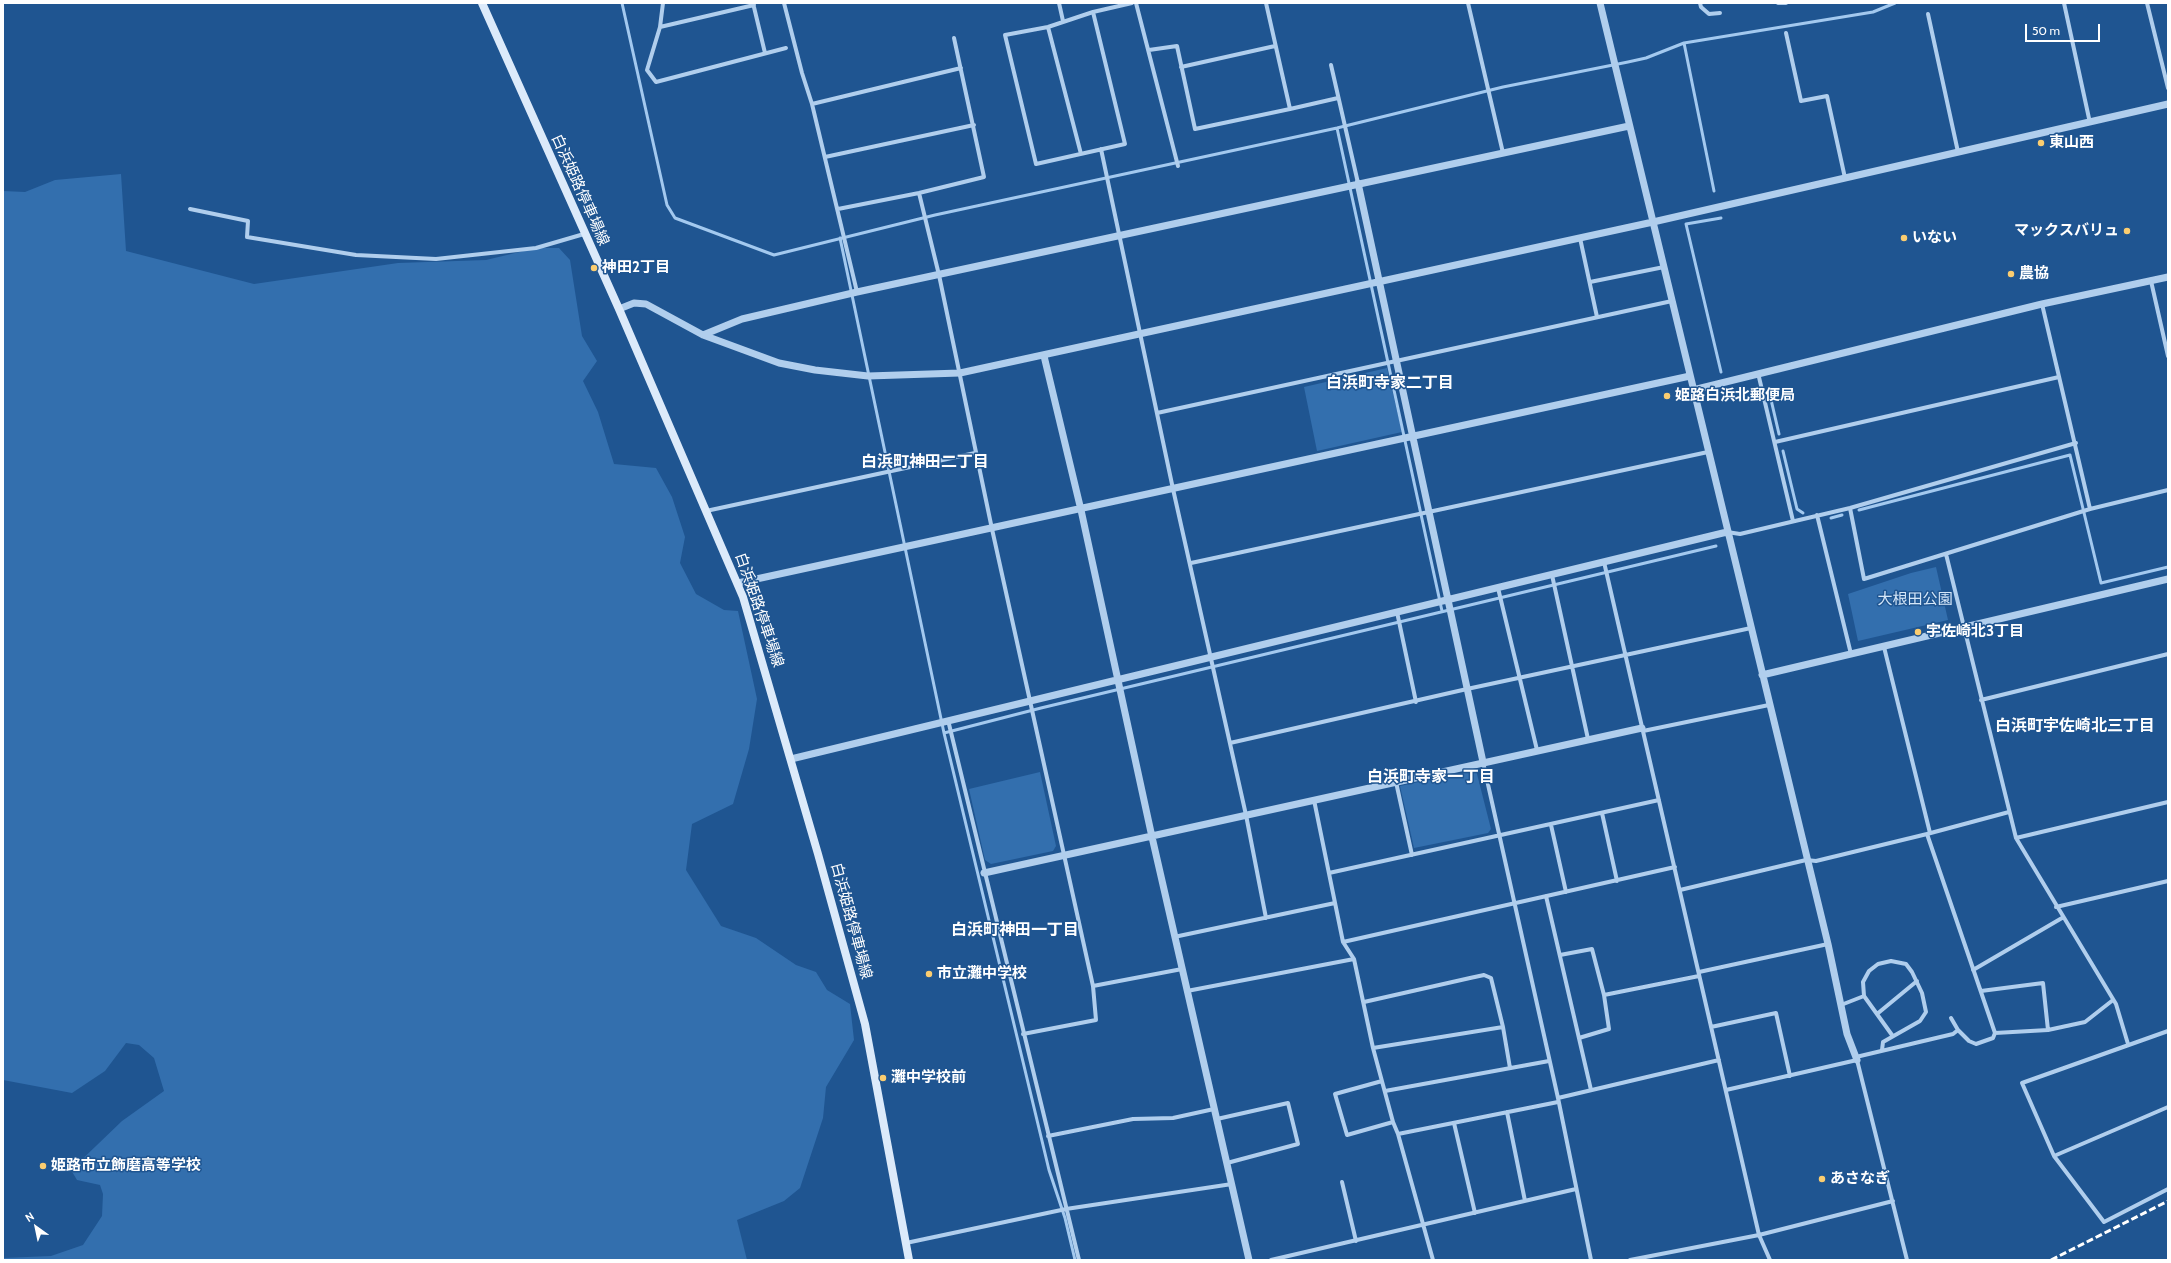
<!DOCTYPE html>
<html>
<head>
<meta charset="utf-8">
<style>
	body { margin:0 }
	#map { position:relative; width:2171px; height:1263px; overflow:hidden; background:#1f5591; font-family:Cabin,sans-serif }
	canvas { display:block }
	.frame { position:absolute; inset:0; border:4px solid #fff; pointer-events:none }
	.north { position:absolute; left:16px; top:1207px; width:40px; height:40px; -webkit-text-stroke:3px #1f5591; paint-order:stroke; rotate:327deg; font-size:11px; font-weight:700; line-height:16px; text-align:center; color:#fff }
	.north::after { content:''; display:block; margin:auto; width:14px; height:18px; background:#fff; clip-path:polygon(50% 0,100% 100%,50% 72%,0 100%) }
	.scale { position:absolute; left:2025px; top:24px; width:75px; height:18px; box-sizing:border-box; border:2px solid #fff; border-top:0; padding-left:5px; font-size:12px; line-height:14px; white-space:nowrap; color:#fff; -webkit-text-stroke:3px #1f5591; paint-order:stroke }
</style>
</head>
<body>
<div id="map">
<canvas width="2171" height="1263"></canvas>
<div class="frame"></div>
<div class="north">N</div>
<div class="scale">50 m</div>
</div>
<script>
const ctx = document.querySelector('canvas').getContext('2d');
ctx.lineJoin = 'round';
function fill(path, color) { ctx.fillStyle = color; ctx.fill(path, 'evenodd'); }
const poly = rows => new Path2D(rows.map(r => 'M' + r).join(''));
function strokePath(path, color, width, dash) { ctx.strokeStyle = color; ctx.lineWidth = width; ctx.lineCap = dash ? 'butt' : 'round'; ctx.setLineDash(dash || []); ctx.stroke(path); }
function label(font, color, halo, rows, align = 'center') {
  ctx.font = font + ' Cabin,"Noto Sans JP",sans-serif'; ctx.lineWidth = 3; ctx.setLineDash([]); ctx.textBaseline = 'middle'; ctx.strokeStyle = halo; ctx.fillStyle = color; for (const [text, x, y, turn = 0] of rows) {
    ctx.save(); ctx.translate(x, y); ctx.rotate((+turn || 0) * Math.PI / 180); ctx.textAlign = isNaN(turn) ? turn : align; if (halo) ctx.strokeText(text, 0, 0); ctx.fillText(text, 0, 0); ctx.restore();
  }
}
fill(poly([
	[121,174,126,251,254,284,398,263,486,260,536,248,559,248,570,260,582,336,597,361,583,381,598,412,614,464,656,468,672,497,685,537,680,563,696,594,724,610,738,611,757,699,749,749,733,804,692,824,686,870,721,926,756,938,796,965,816,972,827,990,850,1004,854,1040,826,1087,823,1118,800,1188,784,1201,737,1220,747,1260,3,1260,3,1258,51,1256,83,1245,102,1216,103,1194,100,1185,77,1180,71,1170,122,1121,164,1091,154,1058,139,1045,126,1043,105,1071,72,1093,3,1080,3,191,25,192,55,180],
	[1387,368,1402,432,1317,451,1304,387],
	[1936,567,1948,620,1858,641,1848,594,1911,573],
	[1476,770,1491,829,1488,833,1414,848,1400,786],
	[1040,772,1056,846,1053,851,991,864,985,860,969,789]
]), '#336fae');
strokePath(poly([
	[622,3,667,205,675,218,774,255,935,215,1337,128,1503,87,1628,62,1646,58,1684,43,1873,12,1895,3],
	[1684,43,1714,191],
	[1337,128,1442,611],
	[1721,218,1686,224,1721,372],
	[840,238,944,733,1049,1170,1065,1218,1075,1260],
	[1769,391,1779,434],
	[1783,451,1797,509,1803,513],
	[1859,510,2070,455,2101,583,2168,567],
	[1831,518,1842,515],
	[944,733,1041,708,1716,546]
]), '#a3c9ef', 3);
strokePath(poly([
	[663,3,660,27,647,70,656,82,786,48],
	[753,3,765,53],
	[784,3,802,73,812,104,857,292],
	[1059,3,1063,21],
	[1136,3,1178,166],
	[1266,3,1290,109,1338,98],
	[1468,3,1503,153],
	[1700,3,1701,7,1709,14,1720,13],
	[1778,3,1786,3],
	[2064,3,2090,123],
	[2147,3,2168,88],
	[1093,12,1125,144,1036,164,1005,35,1048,27,1093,12,1132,3],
	[1928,14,1958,152],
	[660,27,754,5],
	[1048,27,1081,154],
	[1786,33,1801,101,1827,96,1845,178],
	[1149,50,1177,46,1195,129,1290,109],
	[1331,65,1358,183],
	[1181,67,1275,46],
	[812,104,961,68],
	[1101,149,1173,489,1246,815,1266,918],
	[825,157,974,125],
	[919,193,939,275,992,529,1093,986,1096,1020,1023,1034],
	[190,209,248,221,247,237,356,255,436,259,536,248,584,234],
	[838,209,919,193,984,177,954,38],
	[1580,238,1597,317],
	[2151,281,2168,356],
	[1590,282,1664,267],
	[2042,304,2090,509],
	[1758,373,1793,521],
	[1157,413,1672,301],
	[1775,442,2059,377],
	[1850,508,1864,579,2090,509,2168,490],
	[706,511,975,453],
	[1817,515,1851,654],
	[1727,532,1740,534,1850,508,2076,443],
	[1946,554,2016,838,2116,1004,2128,1044],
	[1604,562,1759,1235,1770,1260],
	[1191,563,1708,452],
	[1552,575,1588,739],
	[1498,588,1537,750],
	[1397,612,1416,702],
	[1884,647,1930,833],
	[1981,700,2168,654],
	[948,720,1079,1260],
	[1643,731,1769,705],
	[1230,743,1467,689,1751,628],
	[1483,762,1558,1098,1591,1260],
	[1396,782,1412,855],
	[1314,800,1343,942,1354,959,1373,1048,1393,1122,1398,1134,1433,1260],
	[1602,813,1617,881],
	[1551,825,1566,892],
	[1927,834,1995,1033,2048,1030,2085,1022,2113,1000],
	[2016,838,2168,802],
	[1329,873,1659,800],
	[1680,890,1806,860,1816,861,1927,834,2009,812],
	[1546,896,1591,1090],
	[2056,907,2168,881],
	[1174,937,1335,903],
	[1343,942,1675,867],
	[1560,955,1592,949,1604,995,1609,1029,1579,1038],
	[1973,970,2062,918],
	[1699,972,1828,944],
	[1093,986,1182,969],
	[1187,991,1354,959],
	[1981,991,2043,983,2048,1030],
	[1604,995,1699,976],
	[1364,1002,1470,978,1484,975,1491,978,1503,1027,1510,1068],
	[1841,1005,1864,996],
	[1877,1014,1917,981],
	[1951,1018,1958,1030,1969,1041,1976,1044,1993,1038,1995,1033],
	[1711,1027,1776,1013,1790,1076],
	[2168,1031,2022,1083,2054,1156,2104,1222,2168,1189],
	[1373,1048,1503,1027],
	[1882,1050,1883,1042,1920,1021,1926,1012,1922,993,1912,972,1906,964,1891,961,1878,964,1869,971,1863,982,1864,996,1892,1035],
	[1856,1057,1953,1034,1958,1030],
	[1382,1081,1335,1094,1347,1135,1393,1122],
	[1726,1090,1857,1060,1907,1260],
	[1385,1091,1549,1061],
	[1558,1098,1719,1060],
	[1507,1112,1525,1201],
	[1217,1119,1288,1103,1298,1144,1227,1163],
	[1454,1123,1475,1213],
	[1398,1134,1558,1102],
	[1048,1136,1133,1119,1173,1118,1214,1109],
	[2054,1156,2168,1107],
	[1342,1182,1356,1241],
	[906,1243,1066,1209,1232,1184],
	[1271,1260,1576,1189],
	[1630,1260,1759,1235,1893,1201]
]), '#b0ceed', 4);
strokePath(poly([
	[1600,3,1828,944,1847,1034,1857,1060],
	[1358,183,1483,762],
	[619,309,634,303,646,304,703,335,779,363,815,370,868,376,960,373,1653,222,2168,104],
	[703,335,742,319,857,292,1629,126],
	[1044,356,1081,510,1152,837,1249,1260],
	[1693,390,2042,304,2168,277],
	[738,583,1690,376],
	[1762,675,2168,579],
	[791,759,1727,532],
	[984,873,1642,728]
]), '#b0ceed', 7);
strokePath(poly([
	[482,3,619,309,743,597,818,854,865,1024,909,1260]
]), '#dceafa', 8);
strokePath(poly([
	[2051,1260,2168,1201]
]), '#fff', 3, [7, 3]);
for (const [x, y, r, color] of [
	[2041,143,4,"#fbcd70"],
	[2127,231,4,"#fbcd70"],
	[1904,238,4,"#fbcd70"],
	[594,268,4,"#fbcd70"],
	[2011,274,4,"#fbcd70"],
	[1667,396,4,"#fbcd70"],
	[1918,632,4,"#fbcd70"],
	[929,974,4,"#fbcd70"],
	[883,1078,4,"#fbcd70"],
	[43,1166,4,"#fbcd70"],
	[1822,1179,4,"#fbcd70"]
]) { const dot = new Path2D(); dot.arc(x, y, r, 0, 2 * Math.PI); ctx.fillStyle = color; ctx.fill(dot); strokePath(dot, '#1f5591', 1.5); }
label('bold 15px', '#fff', '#1f5591', [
	["東山西",2049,143],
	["マックスバリュ",2119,231,"right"],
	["いない",1912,238],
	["神田2丁目",602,268],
	["農協",2019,274],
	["姫路白浜北郵便局",1675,396],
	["宇佐崎北3丁目",1926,632],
	["市立灘中学校",937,974],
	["灘中学校前",891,1078],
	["姫路市立飾磨高等学校",51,1166],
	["あさなぎ",1830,1179]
], 'left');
label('15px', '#fff', '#1f5591', [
	["白浜姫路停車場線",580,190,66],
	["白浜姫路停車場線",759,610,71],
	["白浜姫路停車場線",851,921,75]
]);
label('15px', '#d5e7f9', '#1f5591', [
	["大根田公園",1915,600]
]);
label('bold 16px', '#fff', '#1f5591', [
	["白浜町寺家二丁目",1390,383],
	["白浜町神田二丁目",925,462],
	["白浜町宇佐崎北三丁目",2075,726],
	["白浜町寺家一丁目",1431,777],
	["白浜町神田一丁目",1015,930]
]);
</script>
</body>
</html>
